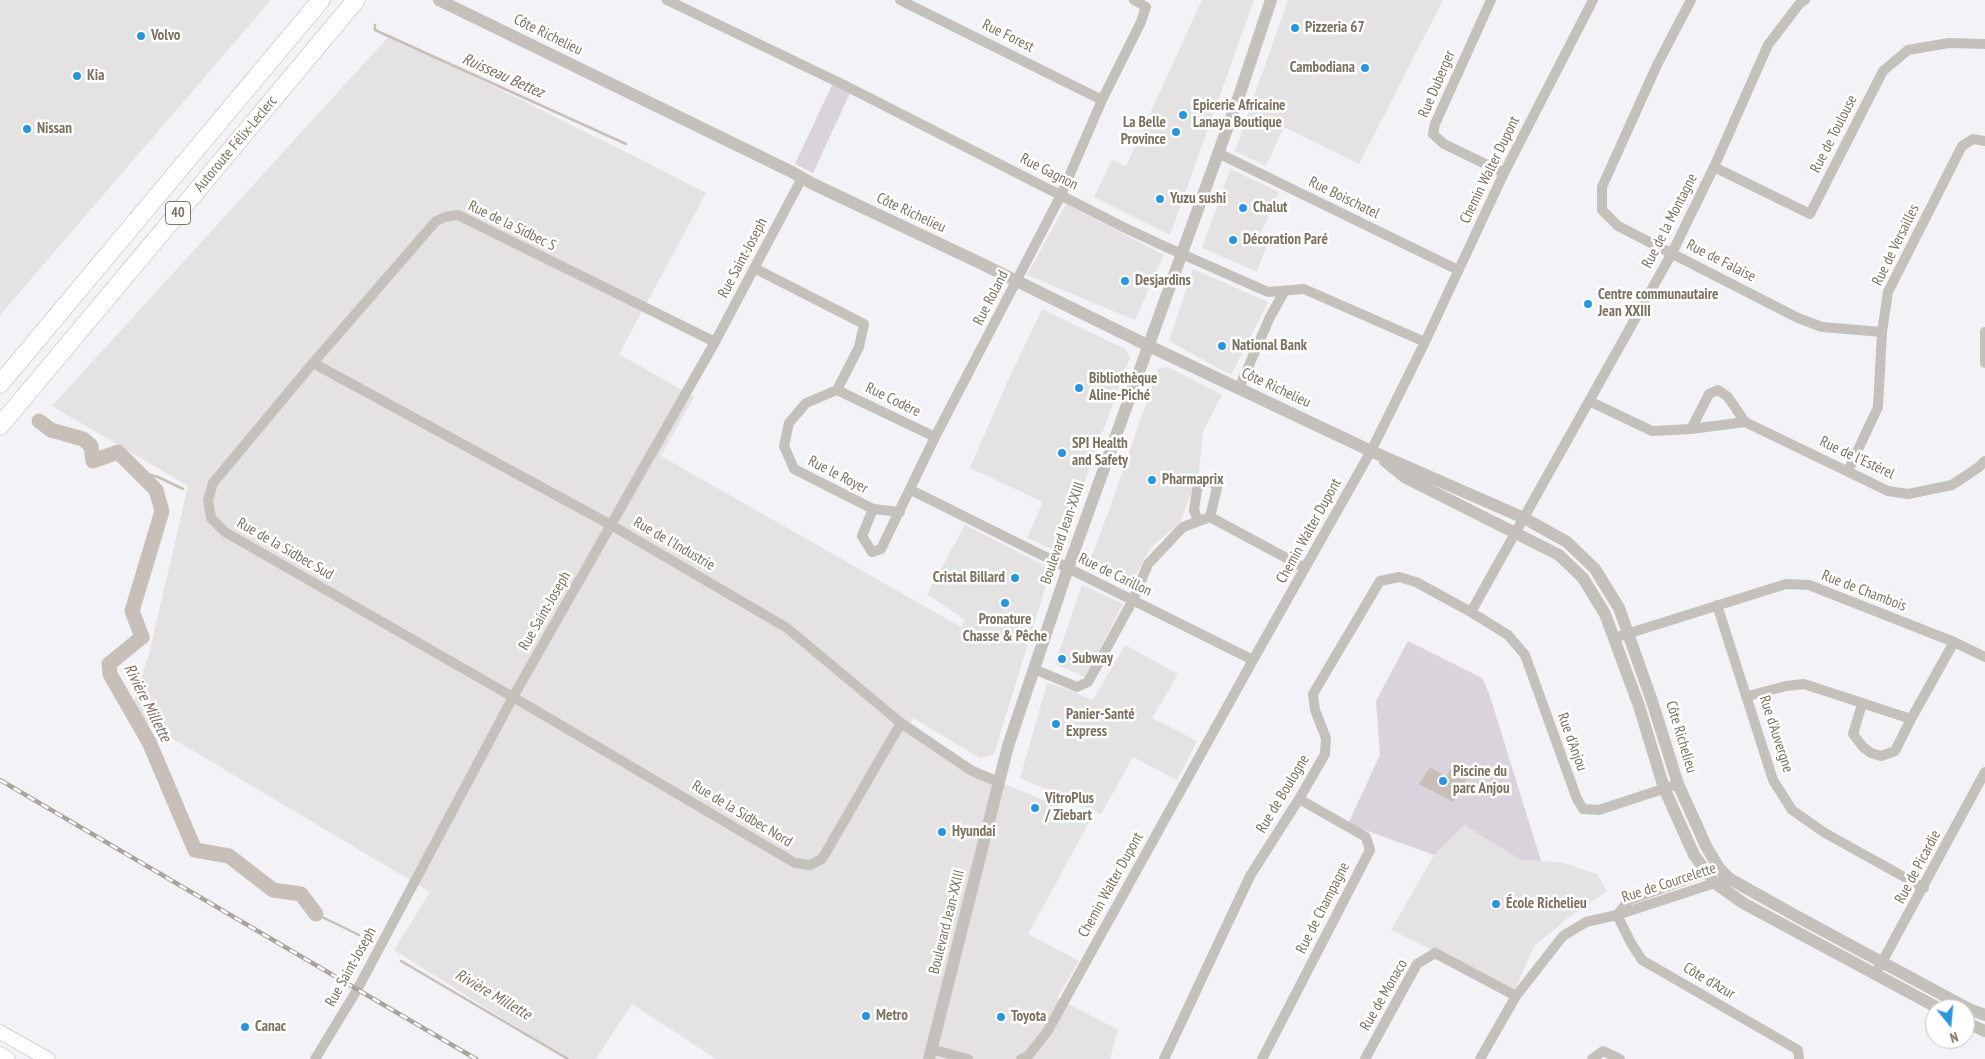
<!DOCTYPE html>
<html>
<head>
<meta charset="utf-8">
<style>
	body { margin:0 }
	#map { position:relative; width:1985px; height:1059px; overflow:hidden; background:#f3f2f6; font-family:"PT Sans Narrow",sans-serif }
	canvas { display:block }
	.north { position:absolute; left:1925px; top:999px; width:50px; height:50px; box-sizing:border-box; background:#fff; border:1px solid #cbc7c0; border-radius:50%; rotate:163deg; font-size:14px; font-weight:700; line-height:20px; text-align:center; color:#7c7261 }
	.north::after { content:''; display:block; margin:auto; width:18px; height:22px; background:#2896df; clip-path:polygon(50% 0,100% 100%,50% 72%,0 100%) }
</style>
</head>
<body>
<div id="map">
<canvas width="1985" height="1059"></canvas>
<div class="north">N</div>
</div>
<script>
const ctx = document.querySelector('canvas').getContext('2d');
ctx.lineJoin = 'round';
function fill(path, color) { ctx.fillStyle = color; ctx.fill(path, 'evenodd'); }
const poly = rows => new Path2D(rows.map(r => 'M' + r).join(''));
function strokePath(path, color, width, dash) { ctx.strokeStyle = color; ctx.lineWidth = width; ctx.lineCap = dash ? 'butt' : 'round'; ctx.setLineDash(dash || []); ctx.stroke(path); }
function label(font, color, halo, rows, align = 'center') {
  ctx.font = font + ' "PT Sans Narrow",sans-serif'; ctx.lineWidth = 5; ctx.setLineDash([]); ctx.textBaseline = 'middle'; ctx.strokeStyle = halo; ctx.fillStyle = color; for (const [text, x, y, turn = 0] of rows) {
    ctx.save(); ctx.translate(x, y); ctx.rotate((+turn || 0) * Math.PI / 180); ctx.textAlign = isNaN(turn) ? turn : align; if (halo) ctx.strokeText(text, 0, 0); ctx.fillText(text, 0, 0); ctx.restore();
  }
}
fill(poly([
	[0,0,271,0,0,315],
	[1202,0,1254,0,1170,235,1094,197,1112,160,1126,166],
	[1288,0,1443,0,1359,164,1284,127,1266,166,1235,151],
	[390,35,636,157,706,193,619,354,694,397,661,456,961,627,965,620,927,594,965,525,1051,569,994,754,980,758,913,718,907,729,999,782,1091,819,1028,934,1079,961,1057,998,1118,1030,1110,1059,716,1059,632,1004,596,1059,567,1059,394,950,430,892,143,721,134,701,150,650,188,486,52,406],
	[1230,169,1279,192,1261,233,1269,239,1257,272,1202,248],
	[1066,204,1164,255,1135,320,1027,275],
	[1193,269,1268,302,1231,375,1169,341],
	[1042,309,1125,349,1130,357,1059,552,1027,538,1043,502,970,468,1005,387],
	[1168,367,1222,395,1203,431,1199,471,1180,523,1151,547,1129,587,1088,566,1113,499,1158,369],
	[1082,585,1123,604,1085,677,1055,664],
	[1125,645,1178,674,1152,718,1197,741,1177,780,1133,757,1101,814,1020,778,1047,683,1058,686,1093,700],
	[1464,825,1521,860,1560,862,1597,874,1607,891,1568,918,1534,946,1515,990,1391,930,1434,855]
]), '#e4e2e3');
fill(poly([
	[832,85,850,93,813,173,795,164],
	[1408,641,1482,678,1489,693,1541,861,1521,860,1464,825,1434,855,1348,824,1380,755,1376,701]
]), '#dbd3dc');
fill(poly([
	[1456,762,1470,773,1453,802,1419,784,1430,767,1446,777]
]), '#c8bfb8');
strokePath(poly([
	[375,25,375,30,626,144],
	[137,471,158,477,183,489],
	[316,914,359,935],
	[401,961,568,1059]
]), '#c8bfb8', 2.5);
strokePath(poly([
	[39,421,51,430,83,439,91,446,93,461,118,452,156,490,162,511,132,611,142,637,109,664,110,674,149,742,195,850,229,856,273,890,301,894,316,914]
]), '#c8bfb8', 15);
const secondary = poly([
	[0,1032,48,1059],
	[0,1054,8,1059]
]);
const motorway = poly([
	[0,384,321,0],
	[0,426,356,0]
]);
strokePath(secondary, '#b9b5af', 15);
strokePath(motorway, '#b6b3ae', 19);
strokePath(poly([
	[667,0,842,84,1123,227,1166,247,1268,292,1304,289,1425,342],
	[900,0,1102,100],
	[1491,0,1435,124,1433,134,1444,144,1504,173],
	[1691,0,1657,65,1602,187,1602,210,1618,226,1798,318,1822,327,1882,332],
	[1218,153,1458,270],
	[1714,167,1810,214,1883,71,1908,50,1949,43,1985,44],
	[754,268,864,324,859,347,837,390,806,403,789,423,784,446,794,469,873,509,900,512],
	[1985,332,1985,363],
	[715,342,458,215,445,217,436,221,313,363,213,483,208,500,211,518,225,532,513,697,795,863,810,865,822,859,901,723],
	[313,363,611,525,787,628,901,723,972,771,999,782],
	[1239,388,1270,317,1284,292],
	[837,390,935,437],
	[1589,401,1652,431,1691,429,1745,422],
	[1691,429,1709,394,1718,390,1728,397,1745,422,1888,491,1908,494,1952,485,1979,467,1985,461],
	[1848,471,1878,407,1882,332,1888,292,1962,146,1973,139,1985,141],
	[911,490,1253,660],
	[873,509,862,536,872,552,881,549,935,437,1061,195,1102,100,1141,22,1146,7,1134,0],
	[1198,521,1194,510,1197,490,1204,480,1212,481,1217,488,1210,517],
	[1717,605,1773,780,1792,810,1825,833,1924,888],
	[1471,612,1672,253,1714,167,1768,45,1800,3,1805,0],
	[1614,638,1786,584,1809,585,1954,642,1985,657],
	[1034,669,1077,687,1088,682,1133,600,1148,564,1183,527,1210,517,1305,568],
	[1748,696,1786,686,1804,684,1911,719],
	[1862,704,1853,734,1863,747,1871,753,1881,756,1895,751,1911,719,1954,642],
	[1617,915,1631,943,1642,960,1798,1050,1799,1059],
	[1617,915,1629,900,1714,870],
	[1875,975,1985,772],
	[931,1049,968,1059],
	[315,1059,357,990,513,697,715,342,802,178],
	[1021,1059,1027,1057,1047,1032,1253,660,1371,451,1425,342,1504,173,1593,0],
	[1164,1059,1250,876,1299,799,1325,754,1326,738,1315,710,1313,694,1380,581,1399,577,1416,582,1471,612,1508,635,1525,655,1577,799,1583,809,1599,810,1672,786],
	[1262,1059,1370,850,1366,837,1299,799],
	[1365,1059,1417,964,1435,953,1516,996],
	[1480,1059,1516,996,1563,936,1586,922,1617,915,1721,881],
	[1592,1059,1603,1051,1620,1059]
]), '#c4c1bc', 10);
strokePath(poly([
	[439,0,792,172,813,184,976,261,1149,346,1371,451,1524,518,1567,542,1595,569,1619,608,1652,701,1678,784,1706,846,1719,868,1730,879,1798,917,1969,1009,1985,1015],
	[1385,461,1406,478,1559,555,1583,578,1605,614,1639,706,1664,788,1694,855,1715,883,1743,903,1940,1009],
	[1965,1022,1985,1031],
	[929,1059,1008,746,1068,568,1240,93,1271,0]
]), '#c4c1bc', 12);
strokePath(secondary, '#fff', 14);
strokePath(motorway, '#fff', 18);
const rail = poly([
	[0,780,476,1059]
]);
strokePath(rail, '#a9a49c', 4.5);
strokePath(rail, '#fff', 2.5, [8]);
for (const [x, y, r, color] of [
	[1295,28,5,"#2896df"],
	[141,36,5,"#2896df"],
	[1365,68,5,"#2896df"],
	[77,76,5,"#2896df"],
	[1183,115,5,"#2896df"],
	[27,129,5,"#2896df"],
	[1176,132,5,"#2896df"],
	[1160,199,5,"#2896df"],
	[1243,208,5,"#2896df"],
	[1233,240,5,"#2896df"],
	[1125,281,5,"#2896df"],
	[1588,304,5,"#2896df"],
	[1222,346,5,"#2896df"],
	[1079,388,5,"#2896df"],
	[1062,453,5,"#2896df"],
	[1152,480,5,"#2896df"],
	[1015,578,5,"#2896df"],
	[1005,603,5,"#2896df"],
	[1062,659,5,"#2896df"],
	[1056,724,5,"#2896df"],
	[1443,781,5,"#2896df"],
	[1035,808,5,"#2896df"],
	[942,832,5,"#2896df"],
	[1496,904,5,"#2896df"],
	[866,1016,5,"#2896df"],
	[1001,1017,5,"#2896df"],
	[245,1027,5,"#2896df"]
]) { const dot = new Path2D(); dot.arc(x, y, r, 0, 2 * Math.PI); ctx.fillStyle = color; ctx.fill(dot); strokePath(dot, '#fff', 2); }
for (const [x, y, w] of [
	[178,213,25]
]) { const box = new Path2D(); box.roundRect(x - w / 2, y - 11.5, w, 23, 4); ctx.fillStyle = '#fff'; ctx.fill(box); strokePath(box, '#7c7261', 1); }
label('bold 14px', '#7c7261', null, [
	["40",178,213]
]);
label('bold 15px', '#7c7261', '#fff', [
	["Pizzeria 67",1305,28],
	["Volvo",151,36],
	["Cambodiana",1355,68,"right"],
	["Kia",87,76],
	["Epicerie Africaine",1193,106],
	["Lanaya Boutique",1193,123],
	["La Belle",1166,123,"right"],
	["Province",1166,140,"right"],
	["Nissan",37,129],
	["Yuzu sushi",1170,199],
	["Chalut",1253,208],
	["Décoration Paré",1243,240],
	["Desjardins",1135,281],
	["Centre communautaire",1598,295],
	["Jean XXIII",1598,312],
	["National Bank",1232,346],
	["Bibliothèque",1089,379],
	["Aline-Piché",1089,396],
	["SPI Health",1072,444],
	["and Safety",1072,461],
	["Pharmaprix",1162,480],
	["Cristal Billard",1005,578,"right"],
	["Pronature",1005,620,"center"],
	["Chasse & Pêche",1005,637,"center"],
	["Subway",1072,659],
	["Panier-Santé",1066,715],
	["Express",1066,732],
	["Piscine du",1453,772],
	["parc Anjou",1453,789],
	["VitroPlus",1045,799],
	["/ Ziebart",1045,816],
	["Hyundai",952,832],
	["École Richelieu",1506,904],
	["Metro",876,1016],
	["Toyota",1011,1017],
	["Canac",255,1027]
], 'left');
label('15px', '#7c7261', '#fff', [
	["Côte Richelieu",548,35,26],
	["Rue Forest",1008,36,26],
	["Rue Duberger",1437,84,-67],
	["Rue de Toulouse",1834,134,-63],
	["Autoroute Félix-Leclerc",236,144,-50],
	["Chemin Walter Dupont",1490,170,-64],
	["Rue Gagnon",1049,172,27],
	["Rue Boischatel",1344,198,26],
	["Côte Richelieu",911,213,25],
	["Rue de la Montagne",1670,221,-63],
	["Rue de la Sidbec S",512,226,26],
	["Rue de Versailles",1896,245,-64],
	["Rue Saint-Joseph",743,258,-62],
	["Rue de Falaise",1721,261,27],
	["Rue Roland",991,298,-63],
	["Côte Richelieu",1276,388,25],
	["Rue Codère",893,400,26],
	["Rue de l'Estérel",1857,458,25],
	["Rue le Royer",838,475,27],
	["Chemin Walter Dupont",1309,531,-61],
	["Boulevard Jean-XXIII",1063,533,-71],
	["Rue de l'Industrie",674,544,30],
	["Rue de la Sidbec Sud",285,549,30],
	["Rue de Carillon",1115,575,26],
	["Rue de Chambois",1864,591,21],
	["Rue Saint-Joseph",545,611,-60],
	["Rue d'Auvergne",1776,734,72],
	["Côte Richelieu",1681,737,73],
	["Rue d'Anjou",1572,742,70],
	["Rue de Boulogne",1283,794,-59],
	["Rue de la Sidbec Nord",742,814,31],
	["Rue de Picardie",1918,867,-62],
	["Rue de Courcelette",1669,883,-18],
	["Chemin Walter Dupont",1111,885,-61],
	["Rue de Champagne",1323,908,-63],
	["Boulevard Jean-XXIII",947,922,-76],
	["Rue Saint-Joseph",351,967,-61],
	["Côte d'Azur",1709,981,30],
	["Rue de Monaco",1384,995,-60]
]);
label('italic 16px', '#7f6e61', '#fff', [
	["Ruisseau Bettez",503,76,24],
	["Rivière Millette",147,703,63],
	["Rivière Millette",493,995,30]
]);
</script>
</body>
</html>
